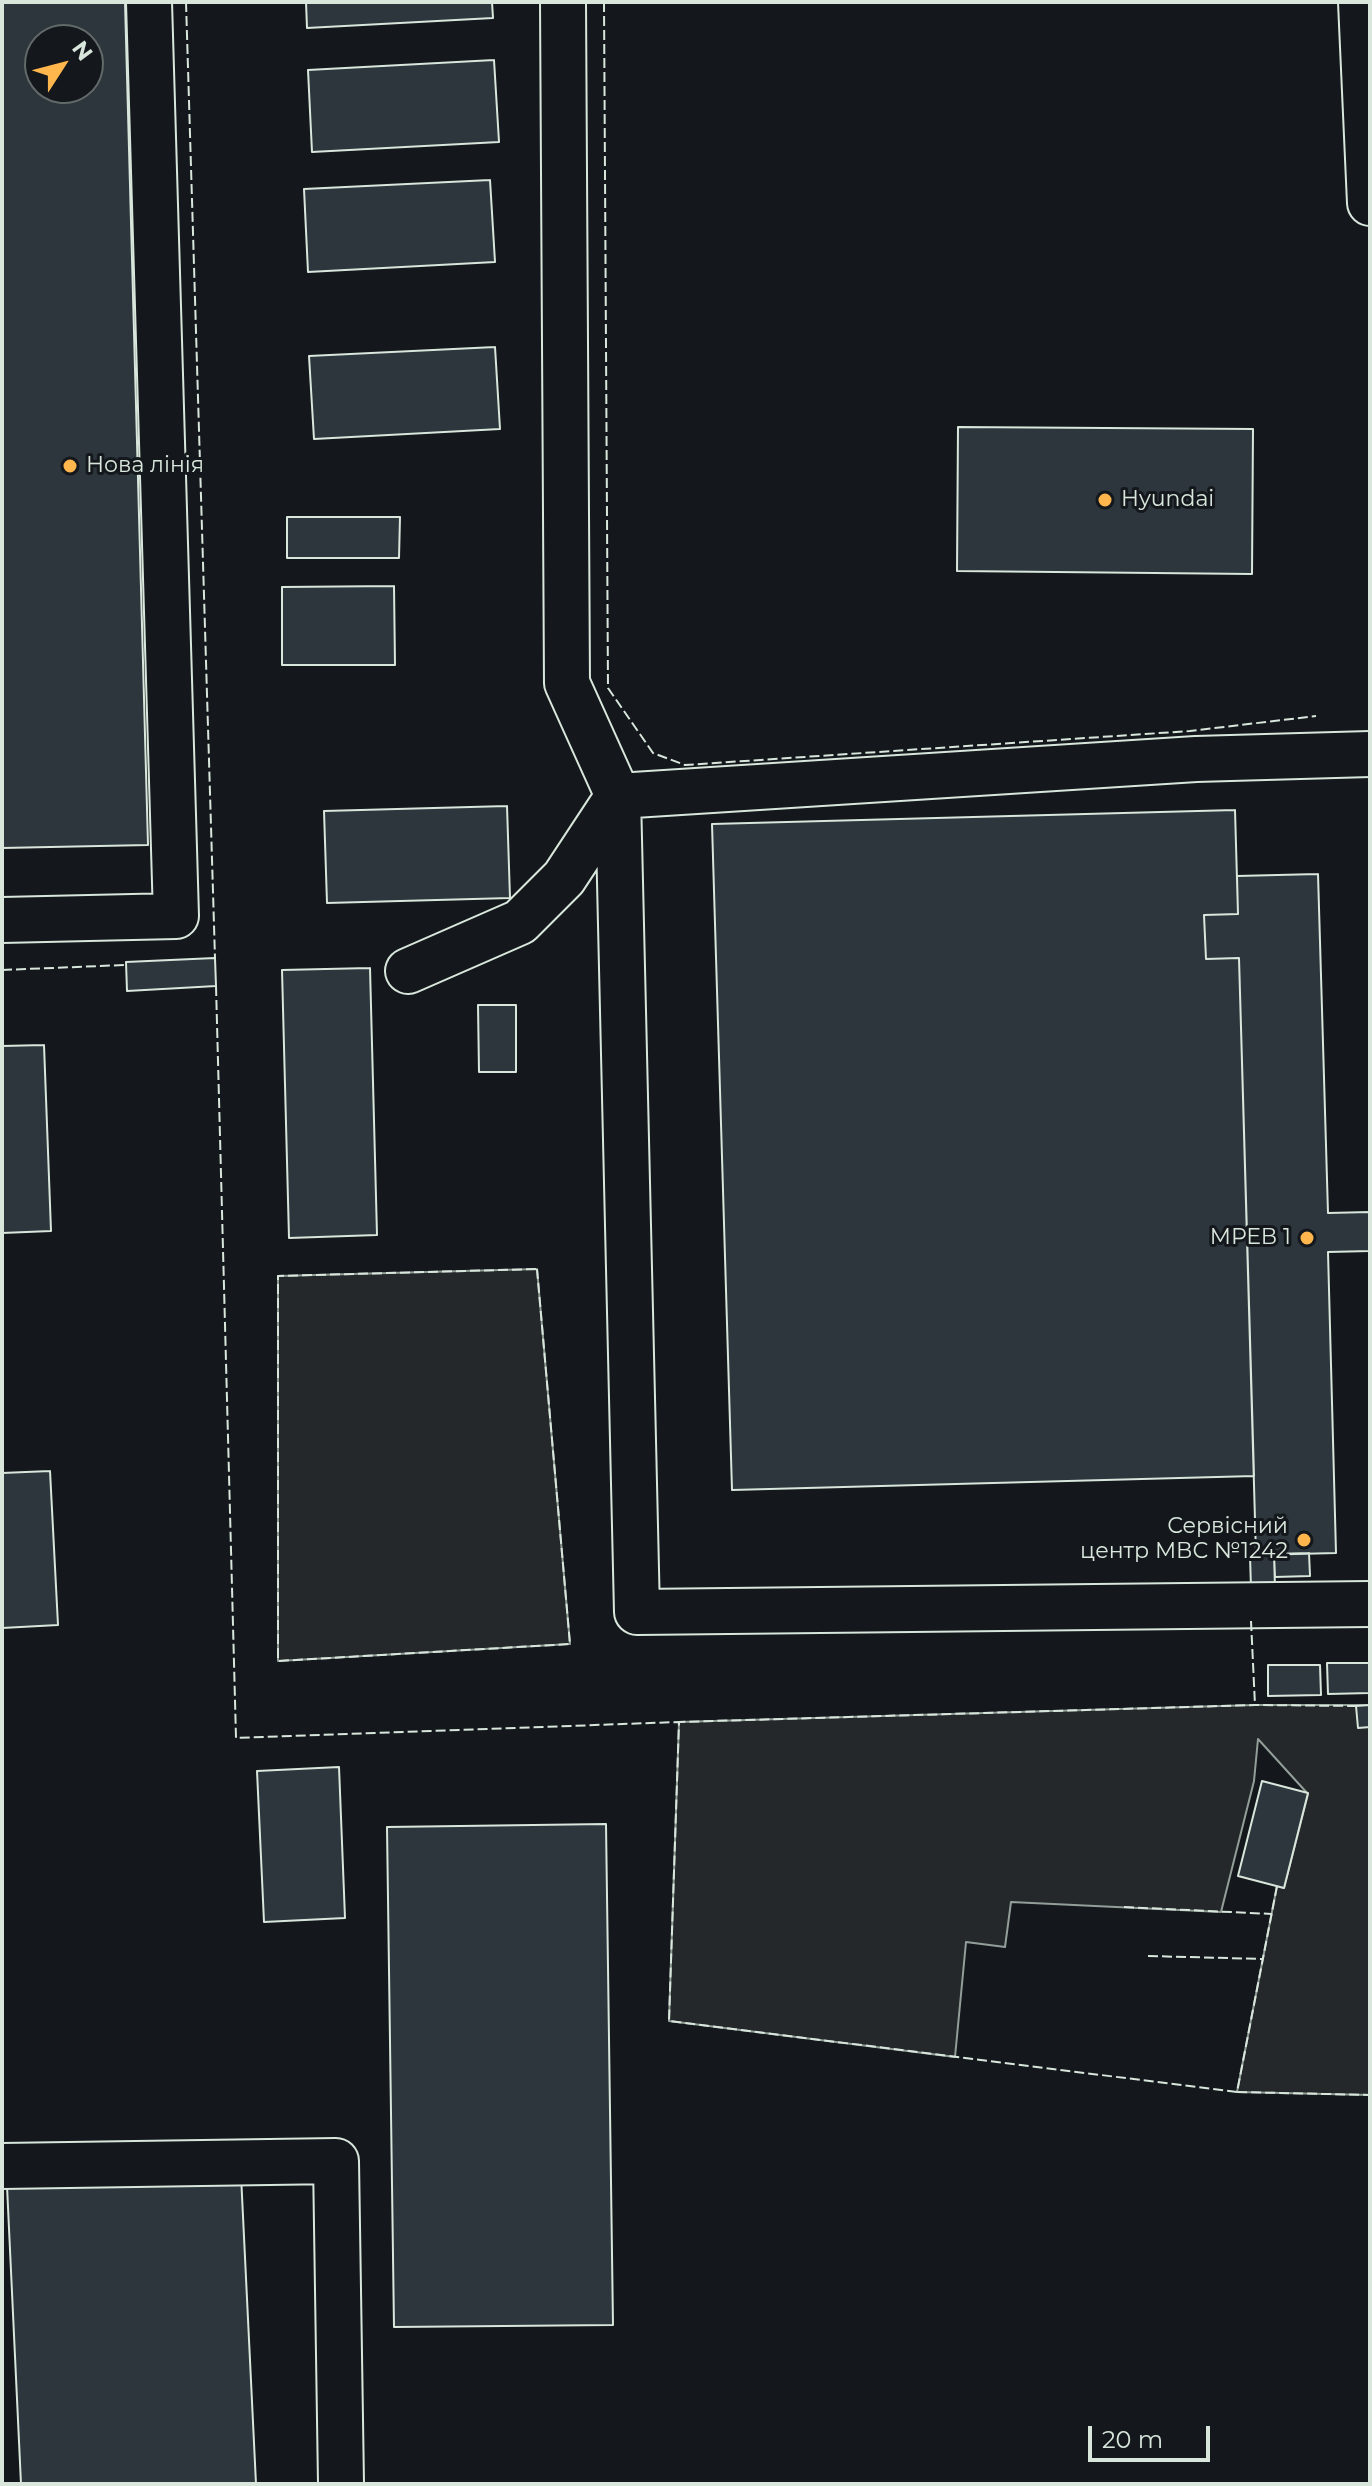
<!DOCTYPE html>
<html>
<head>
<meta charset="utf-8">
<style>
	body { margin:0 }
	#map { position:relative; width:1372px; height:2486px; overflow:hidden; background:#14181c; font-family:Montserrat,sans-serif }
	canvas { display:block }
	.frame { position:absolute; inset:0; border:4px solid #d8e6dc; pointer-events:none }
	.north { position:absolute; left:24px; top:24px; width:80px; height:80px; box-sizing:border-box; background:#14181c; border:2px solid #626a69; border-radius:50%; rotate:54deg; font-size:22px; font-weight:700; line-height:32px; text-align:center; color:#d8e6dc }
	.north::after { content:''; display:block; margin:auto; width:28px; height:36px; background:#ffb74d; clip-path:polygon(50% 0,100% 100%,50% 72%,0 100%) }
	.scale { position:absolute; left:1088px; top:2426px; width:122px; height:36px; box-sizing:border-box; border:4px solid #d8e6dc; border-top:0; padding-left:10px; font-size:24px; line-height:28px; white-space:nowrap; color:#d8e6dc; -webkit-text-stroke:6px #14181c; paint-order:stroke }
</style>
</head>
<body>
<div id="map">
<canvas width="1372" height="2486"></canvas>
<div class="frame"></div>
<div class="north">N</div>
<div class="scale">20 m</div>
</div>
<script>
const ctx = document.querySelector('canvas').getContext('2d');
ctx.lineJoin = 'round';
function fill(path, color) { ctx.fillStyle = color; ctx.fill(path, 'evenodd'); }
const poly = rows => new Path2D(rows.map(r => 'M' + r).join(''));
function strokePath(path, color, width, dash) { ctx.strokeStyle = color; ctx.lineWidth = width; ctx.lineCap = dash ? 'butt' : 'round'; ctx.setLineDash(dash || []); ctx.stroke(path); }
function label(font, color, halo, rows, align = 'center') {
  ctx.font = font + ' Montserrat,sans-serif'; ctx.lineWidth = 6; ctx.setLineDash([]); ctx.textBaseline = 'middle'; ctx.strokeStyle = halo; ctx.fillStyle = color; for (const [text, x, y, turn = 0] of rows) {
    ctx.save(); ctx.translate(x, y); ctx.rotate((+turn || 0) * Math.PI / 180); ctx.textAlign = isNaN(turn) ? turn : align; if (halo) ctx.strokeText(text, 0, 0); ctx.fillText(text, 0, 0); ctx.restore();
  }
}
const parking = poly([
	[537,1269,570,1644,278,1661,278,1276,537,1269],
	[1255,1705,1370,1705,1370,2095,1237,2092,1277,1886,1284,1888,1308,1794,1258,1739,1254,1781,1221,1912,1011,1902,1005,1947,966,1942,955,2057,669,2021,679,1722,1255,1705]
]);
fill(parking, '#24282b');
strokePath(parking, '#939e99', 2);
const building = poly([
	[2,2,125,2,148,845,2,848,2,2],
	[40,40,88,40,88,88,40,88,40,40],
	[306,2,492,2,493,18,307,28,306,2],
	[494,60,499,142,312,152,308,70,494,60],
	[490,180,495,262,308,272,304,189,490,180],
	[495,347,500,429,314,439,309,356,495,347],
	[958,427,1253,429,1252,574,957,571,958,427],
	[287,517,400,517,399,558,287,558,287,517],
	[394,586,395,665,282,665,282,587,394,586],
	[507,806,510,898,327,903,324,811,507,806],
	[1235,810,1238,914,1204,915,1206,959,1239,958,1254,1476,732,1490,712,824,1235,810],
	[1318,874,1328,1213,1370,1212,1370,1251,1328,1252,1336,1553,1256,1555,1239,958,1206,959,1204,915,1238,914,1237,876,1318,874],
	[215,958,216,986,127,991,126,962,215,958],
	[370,968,377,1235,289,1238,282,970,370,968],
	[478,1005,516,1005,516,1072,479,1072,478,1005],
	[44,1045,51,1231,2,1233,2,1046,44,1045],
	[50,1471,58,1625,2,1628,2,1473,50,1471],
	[1309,1553,1310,1576,1275,1577,1274,1554,1309,1553],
	[1274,1554,1275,1588,1251,1589,1250,1555,1274,1554],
	[1327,1663,1370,1663,1370,1693,1328,1694,1327,1663],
	[1268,1665,1320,1665,1321,1695,1268,1696,1268,1665],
	[1370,1705,1370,1727,1358,1728,1356,1706,1370,1705],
	[339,1767,345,1918,264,1922,257,1771,339,1767],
	[1262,1781,1308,1793,1284,1888,1238,1876,1262,1781],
	[606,1824,613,2325,394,2327,387,1827,606,1824],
	[241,2175,256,2484,21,2484,7,2186,241,2175]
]);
fill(building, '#2c363c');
strokePath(building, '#d8e6dc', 2);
const minor = poly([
	[563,2,567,683,618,796,637,1612,1370,1604],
	[1361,2,1370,203],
	[2,920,176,916,149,2],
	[408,971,520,922,564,878,618,796,1196,759,1370,754],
	[2,2166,336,2161,341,2484]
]);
strokePath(minor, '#d8e6dc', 48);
strokePath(minor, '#14181c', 44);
strokePath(poly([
	[186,2,215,958],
	[604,2,608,688,653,753,685,765,1190,731,1316,716],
	[2,970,125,965],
	[216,986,236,1738,679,1722],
	[537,1269,570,1644,278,1661,278,1276,537,1269],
	[1251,1621,1255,1705],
	[1277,1886,1237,2092,1370,2095],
	[1124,1907,1272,1914],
	[1148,1956,1263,1959],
	[1237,2092,669,2021,679,1722,1255,1705,1356,1706]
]), '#d8e6dc', 2, [10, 4]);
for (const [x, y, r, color] of [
	[70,466,8,"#ffb74d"],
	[1105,500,8,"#ffb74d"],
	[1307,1238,8,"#ffb74d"],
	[1304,1540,8,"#ffb74d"]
]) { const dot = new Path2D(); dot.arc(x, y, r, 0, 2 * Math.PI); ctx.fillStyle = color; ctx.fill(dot); strokePath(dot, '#14181c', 3); }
label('22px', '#d8e6dc', '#14181c', [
	["Нова лінія",86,466],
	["Hyundai",1121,500],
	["МРЕВ 1",1291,1238,"right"],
	["Сервісний",1288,1527,"right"],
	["центр МВС №1242",1288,1552,"right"]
], 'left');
</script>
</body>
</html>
